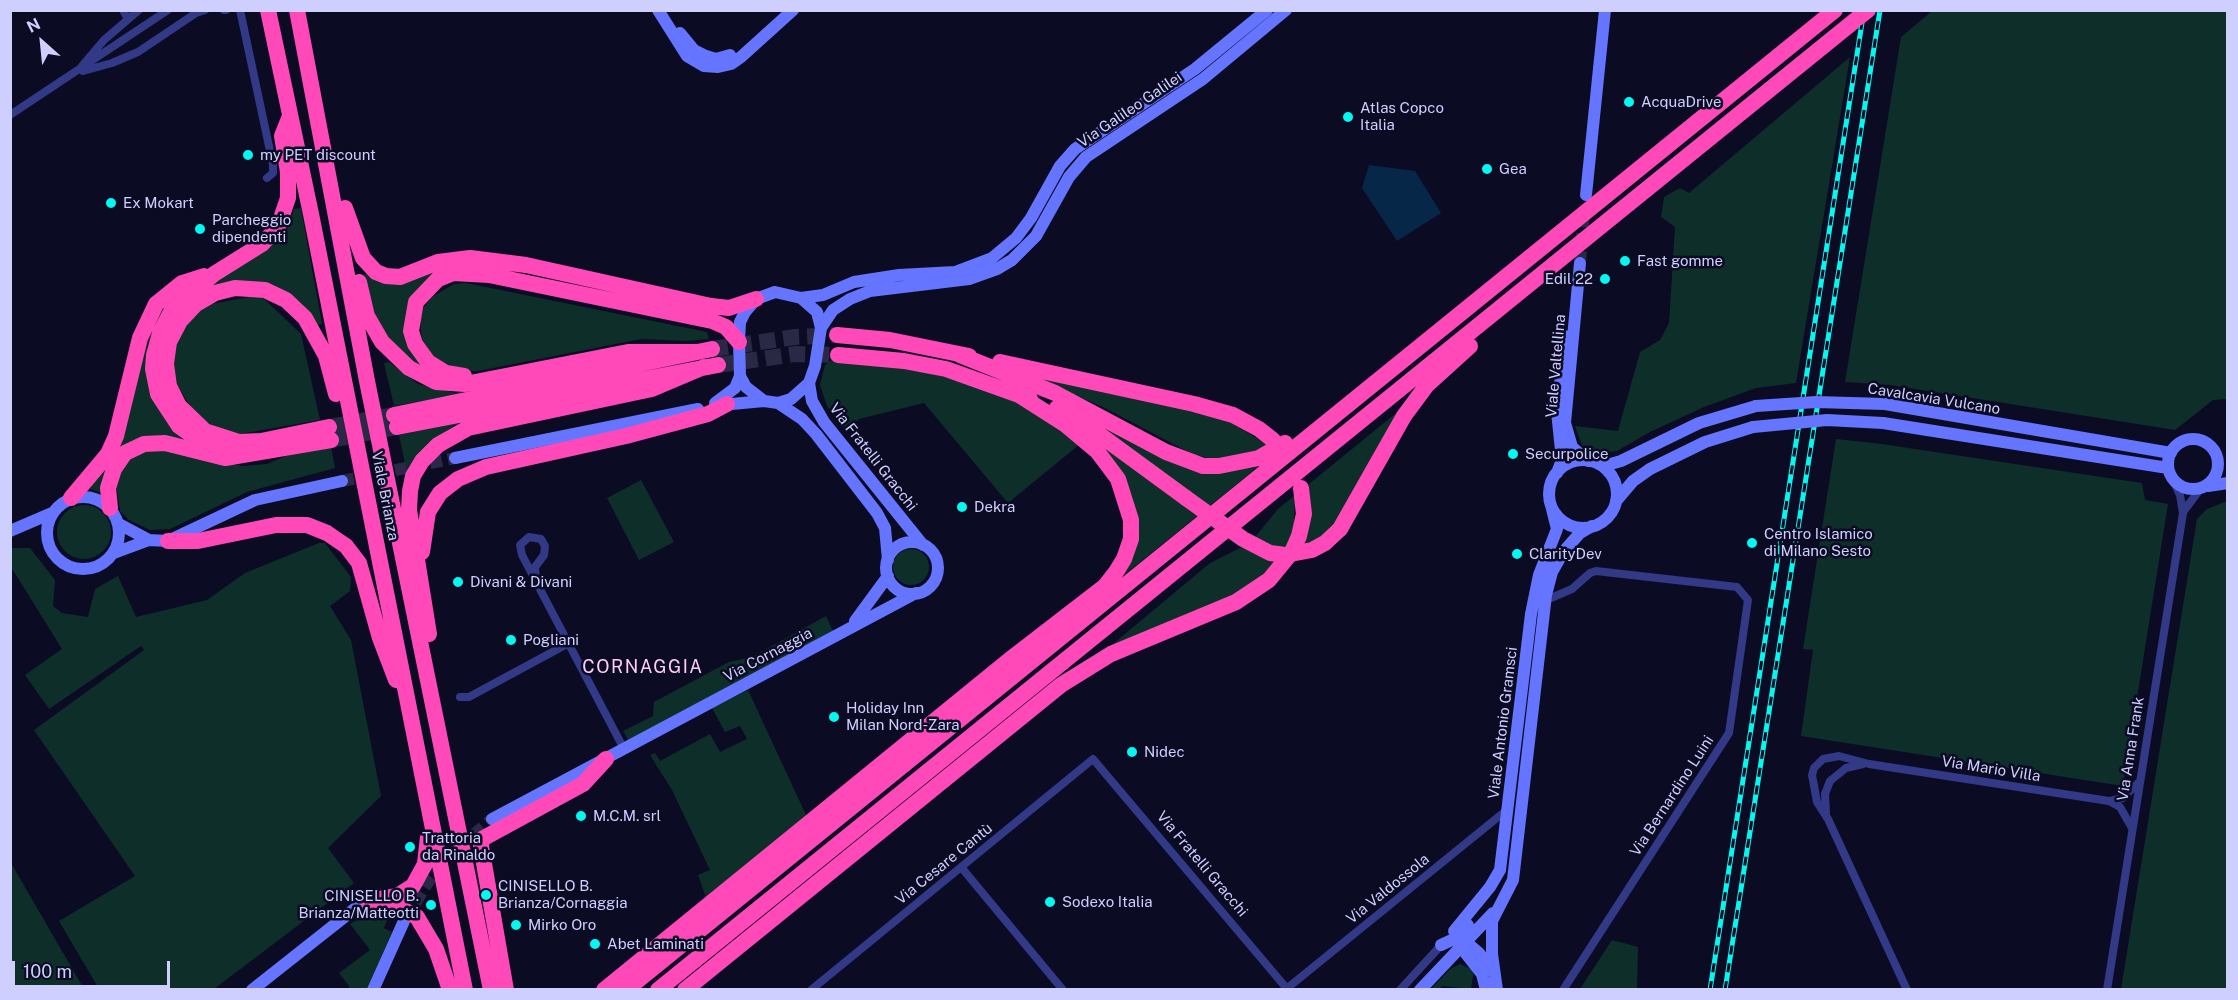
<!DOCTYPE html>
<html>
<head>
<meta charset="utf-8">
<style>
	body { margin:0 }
	#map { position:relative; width:2238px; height:1000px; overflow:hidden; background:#0c0b24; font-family:"Public Sans",sans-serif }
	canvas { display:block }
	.frame { position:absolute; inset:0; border:12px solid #cecfff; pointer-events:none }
	.north { position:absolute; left:12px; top:12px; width:60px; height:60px; -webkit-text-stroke:4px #0c0b24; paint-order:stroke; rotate:333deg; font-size:16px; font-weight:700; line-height:24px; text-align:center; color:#cecfff }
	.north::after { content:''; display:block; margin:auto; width:21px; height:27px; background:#cecfff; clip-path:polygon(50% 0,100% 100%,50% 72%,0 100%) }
	.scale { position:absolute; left:12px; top:961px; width:158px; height:27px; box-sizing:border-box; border:3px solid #cecfff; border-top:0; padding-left:8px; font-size:18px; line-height:21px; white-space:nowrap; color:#cecfff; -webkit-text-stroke:4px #0c0b24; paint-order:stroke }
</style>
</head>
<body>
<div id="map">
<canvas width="2238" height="1000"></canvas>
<div class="frame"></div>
<div class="north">N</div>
<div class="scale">100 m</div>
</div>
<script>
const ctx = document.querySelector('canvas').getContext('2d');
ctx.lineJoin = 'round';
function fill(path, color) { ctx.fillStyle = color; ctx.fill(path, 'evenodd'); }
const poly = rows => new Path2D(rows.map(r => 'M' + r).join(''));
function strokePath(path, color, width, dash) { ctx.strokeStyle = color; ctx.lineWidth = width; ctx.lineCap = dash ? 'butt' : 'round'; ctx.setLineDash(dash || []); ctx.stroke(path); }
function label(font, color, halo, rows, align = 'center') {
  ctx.font = font + ' "Public Sans",sans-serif'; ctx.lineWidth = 5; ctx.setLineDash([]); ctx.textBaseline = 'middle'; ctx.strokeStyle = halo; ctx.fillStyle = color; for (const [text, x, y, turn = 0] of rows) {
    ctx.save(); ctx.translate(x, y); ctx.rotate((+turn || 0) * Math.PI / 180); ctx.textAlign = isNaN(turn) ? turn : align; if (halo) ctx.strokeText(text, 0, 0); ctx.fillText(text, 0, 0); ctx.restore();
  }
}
fill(poly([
	[1932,11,2227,11,2227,399,2213,400,2175,430,1890,385,1845,382,1901,37],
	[1850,57,1796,383,1756,388,1704,407,1650,432,1617,451,1602,453,1582,446,1575,426,1618,431,1640,352,1660,340,1669,323,1675,227,1661,217,1664,197,1680,188,1689,193],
	[301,208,322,324,317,325,281,290,192,295,270,247,288,227,294,209],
	[444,266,412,303,423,367,402,357,377,323,364,274],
	[466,283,707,332,709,339,686,341,641,339,478,371,461,371,433,357,422,340,420,320,424,307,432,297,454,284],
	[260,295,301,334,320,420,234,435,197,418,173,378,176,336,206,305],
	[161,308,164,310,147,345,147,360,180,436,179,440,149,436,100,492,90,489],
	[838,355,904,367,1019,395,1080,444,1008,503,924,403,859,419,846,430,827,406,820,385,825,365],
	[389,362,418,384,460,394,394,406,384,363],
	[1017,370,1200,412,1229,421,1269,446,1253,453,1215,459,1194,455,1105,408],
	[1068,403,1219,472,1258,467,1119,579,1134,556,1137,522],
	[1406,405,1337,524,1325,536,1301,547,1310,518,1309,484],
	[458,423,442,434,407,473,399,435],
	[1836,439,1882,444,2142,483,2145,500,2168,504,2123,786,1801,736,1813,650,1803,649],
	[158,447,242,466,267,464,293,453,331,447,335,468,247,492,170,529,150,530,129,520,120,511,116,484,120,470,132,456],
	[641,480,674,542,639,560,607,498],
	[1295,495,1294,529,1287,547,1268,573,1250,588,1107,649,1210,563,1244,546,1256,536,1278,509],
	[2227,501,2227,989,2121,989,2197,519,2207,509],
	'57 532a27 27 0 1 1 54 0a27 27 0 1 1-54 0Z',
	[319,543,325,543,351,577,350,591,330,606,351,640,381,796,328,848,354,883,214,989,99,989,59,921,135,876,34,730,144,650,141,646,49,709,25,675,62,649,11,567,11,548,30,548,55,580,53,606,62,613,88,617,95,589,118,576,136,617,207,600,245,573],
	'893 567a18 18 0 1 1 36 0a18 18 0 1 1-36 0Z',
	[826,616,834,633,630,743,623,731,653,716,654,702,729,662,752,657],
	[748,690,807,817,707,900,698,875,710,870,672,790,650,755,655,753,660,761,710,734,720,752,747,739,740,726,725,732,712,708],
	[10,863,11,863,84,989,11,989],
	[387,912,389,916,384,928,392,932,367,989,349,989,349,986,339,973,370,950,350,924,369,913],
	[1612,940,1638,947,1637,989,1702,989,1580,989],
	[1460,964,1474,970,1471,989,1442,986,1440,989,1430,990,1450,969]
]), '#0e2e29');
fill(poly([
	[1369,165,1415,171,1441,213,1397,241,1362,188]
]), '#062748');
strokePath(poly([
	[1580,263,1584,211],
	[342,481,455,458],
	[406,918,430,879,450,855,492,819]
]), '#292845', 12, [12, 6]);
strokePath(poly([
	[712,349,795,337,837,335],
	[718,365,796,354,838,355],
	[329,427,394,415],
	[331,440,397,427]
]), '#292845', 16, [16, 8]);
strokePath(poly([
	[123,10,128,19],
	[224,10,226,10],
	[240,10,273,165,273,173,267,178],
	[82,66,104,40,139,10],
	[83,71,112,63,138,52,196,13,205,10],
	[10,115,168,10],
	[2183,512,2201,488],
	[536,580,535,567,544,555,545,546,541,539,529,537,520,545,522,555,624,749],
	[1544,601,1572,589,1590,573,1596,571,1737,587,1748,600,1729,733,1563,990],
	[460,697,469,697,569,643],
	[2110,801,2123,798,2138,783],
	[1826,813,1825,794,1830,781,1846,768,1863,764],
	[961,867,1063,990],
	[811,990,1093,759,1288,990],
	[1285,990,1508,809],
	[1400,990,1444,942],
	[1907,990,1828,819,1817,802,1812,775,1814,768,1823,759,1839,756,1869,764,2109,801,2120,807,2132,828],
	[2107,990,2183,513,2180,495,2173,480]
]), '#323987', 8);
strokePath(poly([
	[658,10,687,56,704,66,718,67,731,64,741,57,793,10],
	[680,33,694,50,706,56,716,59,730,55],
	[1586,195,1605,10],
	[1580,263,1565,423,1572,447,1588,461],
	[775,292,801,298,817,312,821,328,815,366,809,383,791,399,778,403,764,401,746,387,740,376,739,342,740,322,745,312,756,299,775,292],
	[801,298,823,295,854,282,899,275,955,272,992,258,1016,238,1031,218,1060,166,1075,149,1195,69,1267,10],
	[821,328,833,310,850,299,870,291,969,279,997,269,1012,260,1036,236,1069,177,1086,157,1203,79,1286,10],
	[809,383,812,401,824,422,923,545],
	[715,403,735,388,740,376],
	[778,403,802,419,816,434,877,513,885,528,888,560],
	[1885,404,2171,453],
	[721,405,764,401],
	[1883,423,2168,468],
	'2168 464a25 25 0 1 1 50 0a25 25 0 1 1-50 0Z',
	[455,458,698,409],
	'1549 494a34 34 0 1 1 68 0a34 34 0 1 1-68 0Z',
	[1599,464,1607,465,1621,461,1699,423,1756,406],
	[1557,473,1562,460,1557,412,1565,336],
	[2208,486,2228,483],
	'47 533a36 36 0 1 1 72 0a36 36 0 1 1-72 0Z',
	[1616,501,1633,481,1650,469,1705,442,1753,427],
	[119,524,149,540,168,541,255,500,342,481],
	[10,531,52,513],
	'886 568a26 26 0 1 1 52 0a26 26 0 1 1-52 0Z',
	[114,553,149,540],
	[855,621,888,576],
	[492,819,916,593],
	[1468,925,1460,936,1460,946,1482,974,1486,990],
	[1454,931,1490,887,1500,870,1531,614,1539,575,1557,529,1552,509],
	[1441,945,1454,939,1465,941,1479,953,1492,971],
	[252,990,357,907,368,901],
	[373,990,404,921],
	[1420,990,1493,913],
	[1497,990,1492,954,1492,921,1513,880,1546,595,1552,572,1564,551,1580,533,1592,526]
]), '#6575ff', 12);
strokePath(poly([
	[268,10,311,214,465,990],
	[297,10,367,381,491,990],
	[345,208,363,258,376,272,386,276,400,277,438,262,470,258,526,265,711,306,729,308,756,299],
	[359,282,367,316,382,342,409,368,436,382,465,384,628,352,697,352],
	[837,335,890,340,969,356],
	[838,355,904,361,946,369,1030,399],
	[960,355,1055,393,1166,452,1203,466,1219,466,1259,458,1285,443],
	[1000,362,1194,404,1233,415,1259,429,1273,440],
	[464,376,446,373,428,362,415,344,411,331,416,302,438,279,453,273,489,275,712,321,726,327,739,342],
	[1057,408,1085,424,1186,498],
	[394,415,712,349],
	[329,427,261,441,239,442,205,431,179,406,169,386,166,364,169,342,180,321,196,304,215,293,235,288,265,290,286,300,305,318,326,356,336,394],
	[397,427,718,365],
	[239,454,204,444,179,426,158,394,153,369,154,355,160,333,172,310,214,274,262,244,278,227,288,198,288,172,282,136,290,116],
	[71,498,108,454,116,436,140,338,156,304,182,283,204,276],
	[110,508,108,488,114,469,125,453,144,444,165,443,225,458,331,440],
	[1340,529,1404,416,1427,385,1470,346],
	[168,541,198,541,276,525,307,525,327,533,346,546,359,563,380,638,396,680],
	[422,552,428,512,440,493,458,479,486,467,626,436,708,414,727,404],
	[429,634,409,510,410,491,413,476,422,461,438,445,468,428,652,389,704,367],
	[380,899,397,896,413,886,425,864,428,837],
	[368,901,393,904,417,917,436,949,450,990],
	[506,990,481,846,482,839,583,784,606,759],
	[604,990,1013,657,1105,586,1116,572,1124,559,1131,539,1131,520,1118,479,1097,451,1066,425,1019,395],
	[626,990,1835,10],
	[658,990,1858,18],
	[685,990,1061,685,1111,654,1236,602,1269,580,1292,552,1299,536,1304,514,1301,488]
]), '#ff49b8', 16);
const rail = poly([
	[1710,990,1864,10],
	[1725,990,1880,10]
]);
strokePath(rail, '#00f9f1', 5);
strokePath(rail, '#0c0b24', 3, [9]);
strokePath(poly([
	[1756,406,1816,402,1885,404],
	[1753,427,1827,420,1883,423]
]), '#6575ff', 12);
strokePath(poly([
	[1858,18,1868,10],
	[1186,498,1243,539,1270,553,1285,555,1312,550,1325,543,1340,529]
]), '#ff49b8', 16);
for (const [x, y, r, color] of [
	[1629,102,6,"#00f9f1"],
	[1348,117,6,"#00f9f1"],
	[248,155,6,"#00f9f1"],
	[1487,169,6,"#00f9f1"],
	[111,203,6,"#00f9f1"],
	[200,229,6,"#00f9f1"],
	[1625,261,6,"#00f9f1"],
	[1605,279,6,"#00f9f1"],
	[1513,454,6,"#00f9f1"],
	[962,507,6,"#00f9f1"],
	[1752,543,6,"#00f9f1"],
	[1517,554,6,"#00f9f1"],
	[458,582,6,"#00f9f1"],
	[511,640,6,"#00f9f1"],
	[834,717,6,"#00f9f1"],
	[1132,752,6,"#00f9f1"],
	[581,816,6,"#00f9f1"],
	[410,847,6,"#00f9f1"],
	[486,895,6,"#00f9f1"],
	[1050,902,6,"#00f9f1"],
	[431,905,6,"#00f9f1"],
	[516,925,6,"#00f9f1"],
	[595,944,6,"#00f9f1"]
]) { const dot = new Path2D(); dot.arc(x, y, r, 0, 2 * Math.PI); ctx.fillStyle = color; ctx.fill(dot); strokePath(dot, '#0c0b24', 2); }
label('15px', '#cecfff', '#0c0b24', [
	["AcquaDrive",1641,102],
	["Atlas Copco",1360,108],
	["Italia",1360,125],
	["my PET discount",260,155],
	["Gea",1499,169],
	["Ex Mokart",123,203],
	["Parcheggio",212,220],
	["dipendenti",212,237],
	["Fast gomme",1637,261],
	["Edil 22",1593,279,"right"],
	["Securpolice",1525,454],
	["Dekra",974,507],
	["Centro Islamico",1764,534],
	["di Milano Sesto",1764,551],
	["ClarityDev",1529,554],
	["Divani & Divani",470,582],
	["Pogliani",523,640],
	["Holiday Inn",846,708],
	["Milan Nord-Zara",846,725],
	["Nidec",1144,752],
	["M.C.M. srl",593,816],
	["Trattoria",422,838],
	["da Rinaldo",422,855],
	["CINISELLO B.",498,886],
	["Brianza/Cornaggia",498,903],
	["CINISELLO B.",419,896,"right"],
	["Brianza/Matteotti",419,913,"right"],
	["Sodexo Italia",1062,902],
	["Mirko Oro",528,925],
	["Abet Laminati",607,944]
], 'left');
label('15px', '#cecfff', '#0c0b24', [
	["Via Galileo Galilei",1130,110,-34],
	["Viale Valtellina",1556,366,-85],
	["Cavalcavia Vulcano",1934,399,9],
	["Via Fratelli Gracchi",873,457,52],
	["Viale Brianza",385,496,79],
	["Via Cornaggia",768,655,-28],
	["Viale Antonio Gramsci",1503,723,-83],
	["Via Anna Frank",2131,749,-81],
	["Via Mario Villa",1991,769,9],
	["Via Bernardino Luini",1672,796,-57],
	["Via Cesare Cantù",944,864,-39],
	["Via Fratelli Gracchi",1202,864,50],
	["Via Valdossola",1388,889,-39]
]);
ctx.letterSpacing = '1.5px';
label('18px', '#ffd0f4', '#0c0b24', [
	["CORNAGGIA",643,667]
]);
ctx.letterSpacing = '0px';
</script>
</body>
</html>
